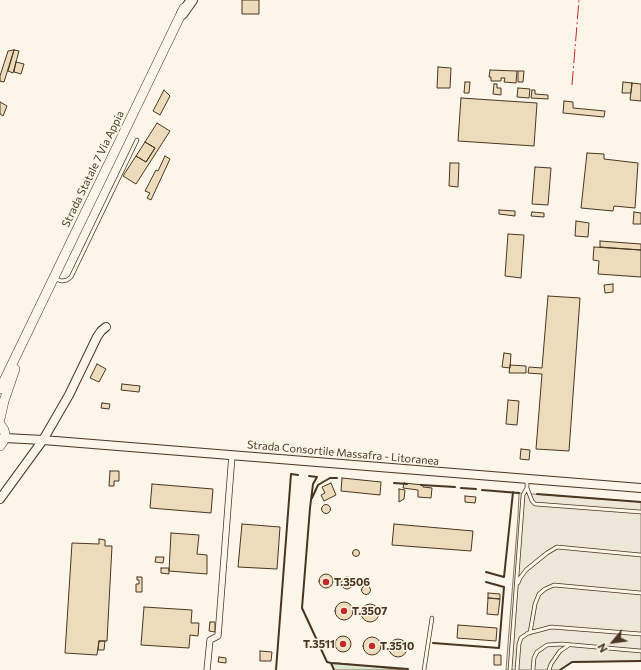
<!DOCTYPE html>
<html>
<head>
<meta charset="utf-8">
<style>
	body { margin:0 }
	#map { position:relative; width:641px; height:670px; overflow:hidden; background:#fbf6e9; font-family:Commissioner,sans-serif }
	canvas { display:block }
	.north { position:absolute; left:593px; top:622px; width:40px; height:40px; -webkit-text-stroke:3px #fbf6e9; paint-order:stroke; rotate:241deg; font-size:11px; font-weight:700; line-height:16px; text-align:center; color:#4a3520 }
	.north::after { content:''; display:block; margin:auto; width:14px; height:18px; background:#4a3520; clip-path:polygon(50% 0,100% 100%,50% 72%,0 100%) }
</style>
</head>
<body>
<div id="map">
<canvas width="641" height="670"></canvas>
<div class="north">N</div>
</div>
<script>
const ctx = document.querySelector('canvas').getContext('2d');
ctx.lineJoin = 'round';
function fill(path, color) { ctx.fillStyle = color; ctx.fill(path, 'evenodd'); }
const poly = rows => new Path2D(rows.map(r => 'M' + r).join(''));
function strokePath(path, color, width, dash) { ctx.strokeStyle = color; ctx.lineWidth = width; ctx.lineCap = dash ? 'butt' : 'round'; ctx.setLineDash(dash || []); ctx.stroke(path); }
function label(font, color, halo, rows, align = 'center') {
  ctx.font = font + ' Commissioner,sans-serif'; ctx.lineWidth = 3; ctx.setLineDash([]); ctx.textBaseline = 'middle'; ctx.strokeStyle = halo; ctx.fillStyle = color; for (const [text, x, y, turn = 0] of rows) {
    ctx.save(); ctx.translate(x, y); ctx.rotate((+turn || 0) * Math.PI / 180); ctx.textAlign = isNaN(turn) ? turn : align; if (halo) ctx.strokeText(text, 0, 0); ctx.fillText(text, 0, 0); ctx.restore();
  }
}
const green = poly([
	[331,663,338,663,404,670,334,670,331,663]
]);
fill(green, '#dce7d0');
strokePath(green, '#887966', 1);
const parking = poly([
	[519,493,641,502,641,661,573,662,560,670,506,670,518,516,519,493]
]);
fill(parking, '#ede7d9');
strokePath(parking, '#887966', 1);
const building = poly([
	[242,0,259,0,259,14,242,14,242,0],
	[14,50,19,51,13,73,8,71,14,50],
	[14,50,4,82,0,81,0,76,8,51,14,50],
	[16,62,24,64,21,74,14,72,16,62],
	[438,67,451,68,450,88,437,88,438,67],
	[490,70,517,71,516,83,504,82,505,78,501,78,501,81,491,81,491,77,489,77,490,70],
	[518,71,524,71,523,82,518,82,518,71],
	[465,82,470,82,469,93,464,93,465,82],
	[623,82,632,83,631,93,622,93,623,82],
	[632,83,641,84,641,101,630,100,632,83],
	[494,84,497,84,497,88,501,88,501,95,493,94,494,84],
	[518,88,530,89,529,98,517,97,518,88],
	[164,90,170,96,160,115,153,111,164,90],
	[532,90,535,90,535,94,548,95,548,99,531,98,532,90],
	[461,98,537,103,534,146,458,141,461,98],
	[564,101,573,102,573,108,605,111,604,117,563,113,564,101],
	[0,102,7,106,3,116,0,114,0,102],
	[157,123,170,131,136,184,123,176,136,156,146,162,155,148,145,142,157,123],
	[145,142,155,148,146,162,136,156,145,142],
	[587,153,604,154,604,159,638,163,635,208,614,206,613,211,581,208,587,153],
	[165,156,170,159,151,200,147,198,150,193,145,191,156,170,158,171,165,156],
	[450,163,459,163,458,187,449,186,450,163],
	[535,167,551,168,548,205,532,204,535,167],
	[499,210,515,211,515,216,499,214,499,210],
	[532,212,544,213,544,217,531,216,532,212],
	[634,212,641,213,641,224,633,224,634,212],
	[576,221,589,223,588,237,575,236,576,221],
	[508,234,524,235,521,278,505,276,508,234],
	[600,241,641,244,641,250,600,247,600,241],
	[594,247,641,250,641,277,598,274,599,261,593,260,594,247],
	[613,284,613,292,605,293,604,285,613,284],
	[548,296,580,298,569,451,536,449,542,374,528,373,529,367,542,368,548,296],
	[504,353,511,354,510,368,502,367,504,353],
	[97,364,106,369,99,382,90,378,97,364],
	[510,365,526,366,526,373,509,373,510,365],
	[122,384,140,386,139,392,121,390,122,384],
	[508,400,519,401,517,425,506,424,508,400],
	[102,403,110,404,109,409,101,408,102,403],
	[521,449,530,450,529,460,520,459,521,449],
	[110,471,119,471,119,481,114,481,114,486,109,486,110,471],
	[342,478,381,482,380,495,341,491,342,478],
	[331,483,336,495,324,501,321,495,325,493,322,487,331,483],
	[404,483,423,485,423,487,432,488,431,498,418,497,418,490,403,488,404,483],
	[152,484,213,489,211,513,150,508,152,484],
	[399,489,405,490,404,499,399,502,399,489],
	[465,496,476,497,475,503,465,502,465,496],
	'321.5 509a4.5 4.5 0 1 1 9 0a4.5 4.5 0 1 1-9 0Z',
	[242,524,280,527,277,569,238,567,242,524],
	[394,524,473,531,471,551,392,545,394,524],
	[171,533,199,535,197,554,207,555,207,574,169,571,171,533],
	[99,539,105,540,105,546,112,546,107,641,99,641,97,655,65,653,72,543,99,544,99,539],
	'352.5 553a3.5 3.5 0 1 1 7 0a3.5 3.5 0 1 1-7 0Z',
	[156,557,164,557,163,563,155,562,156,557],
	[161,568,169,568,169,574,161,573,161,568],
	'319 581a7 7 0 1 1 14 0a7 7 0 1 1-14 0Z',
	'341 583a6 6 0 1 1 12 0a6 6 0 1 1-12 0Z',
	[137,577,142,577,142,592,136,592,136,584,139,584,139,580,137,580,137,577],
	'361.5 590a4.5 4.5 0 1 1 9 0a4.5 4.5 0 1 1-9 0Z',
	[488,593,500,594,500,599,488,598,488,593],
	[488,598,500,599,498,615,487,614,488,598],
	'335 611a9 9 0 1 1 18 0a9 9 0 1 1-18 0Z',
	'361 613a9 9 0 1 1 18 0a9 9 0 1 1-18 0Z',
	[144,607,192,610,191,623,199,623,198,636,190,635,189,648,141,645,144,607],
	[210,622,215,622,215,632,209,631,210,622],
	[458,625,497,628,496,641,457,638,458,625],
	'335 644a8 8 0 1 1 16 0a8 8 0 1 1-16 0Z',
	'363 646a9 9 0 1 1 18 0a9 9 0 1 1-18 0Z',
	'389 648a9 9 0 1 1 18 0a9 9 0 1 1-18 0Z',
	[99,641,105,641,104,650,98,650,99,641],
	[260,651,272,652,271,661,260,661,260,651],
	[494,655,501,655,501,665,494,665,494,655],
	[219,657,226,658,226,663,218,662,219,657]
]);
fill(building, '#ecdcbc');
strokePath(building, '#4a3520', 1);
const lane = poly([
	[55,279,62,281,67,280,71,277,137,140],
	[527,488,532,501,535,504,641,512],
	[518,583,520,578,526,570,547,553,557,547,641,555],
	[530,633,535,604,539,594,545,589,554,585,641,593],
	[424,670,432,618],
	[510,670,523,495,527,488,527,479],
	[517,670,519,644,521,638,528,633,540,630,551,627,641,634],
	[533,670,534,658,537,652,547,645,562,644,641,651],
	[549,670,551,664,560,651,569,645]
]);
const street = poly([
	[207,670,210,640,218,636,232,455]
]);
const secondary = poly([
	[5,438,43,440,641,488],
	[0,499,43,440,69,395,97,337,101,331,106,327]
]);
const primary = poly([
	[0,389,184,8],
	[0,419,4,401,15,369],
	[0,424,4,430,5,434,3,442,0,446]
]);
const highway = poly([
	[182,14,192,0]
]);
strokePath(lane, '#4a3520', 4.5);
strokePath(street, '#4a3520', 7);
strokePath(secondary, '#4a3520', 10);
strokePath(primary, '#4a3520', 10);
strokePath(highway, '#4a3520', 12);
strokePath(lane, '#fbf6e9', 3);
strokePath(street, '#fbf6e9', 5.5);
strokePath(secondary, '#fbf6e9', 8);
strokePath(primary, '#fbf6e9', 9);
strokePath(highway, '#fbf6e9', 10);
strokePath(poly([
	[309,476,317,477,313,484,310,508,302,608,327,662,331,663,334,670],
	[394,483,407,484],
	[421,485,455,487],
	[461,488,476,489],
	[482,490,519,493],
	[537,494,641,502],
	[312,498,318,485,330,478,337,478],
	[486,572,504,577,513,492],
	[433,643,499,648,504,587,486,582],
	[331,663,408,669],
	[276,670,291,474,298,475],
	[560,670,572,662,641,661]
]), '#4a3520', 2);
strokePath(poly([
	[572,85,579,0]
]), '#c62828', 1, [14, 3, 2, 3]);
for (const [x, y, r, color] of [
	[326,582,4,"#c62828"],
	[344,611,4,"#c62828"],
	[343,644,4,"#c62828"],
	[372,646,4,"#c62828"]
]) { const dot = new Path2D(); dot.arc(x, y, r, 0, 2 * Math.PI); ctx.fillStyle = color; ctx.fill(dot); strokePath(dot, '#fbf6e9', 1.5); }
label('11px', '#4a3520', '#fbf6e9', [
	["Strada Statale 7 Via Appia",93,169,-64],
	["Strada Consortile Massafra - Litoranea",343,453,5]
]);
label('bold 11px', '#4a3520', '#fbf6e9', [
	["T.3506",334,582],
	["T.3507",352,611],
	["T.3511",335,644,"right"],
	["T.3510",380,646]
], 'left');
</script>
</body>
</html>
